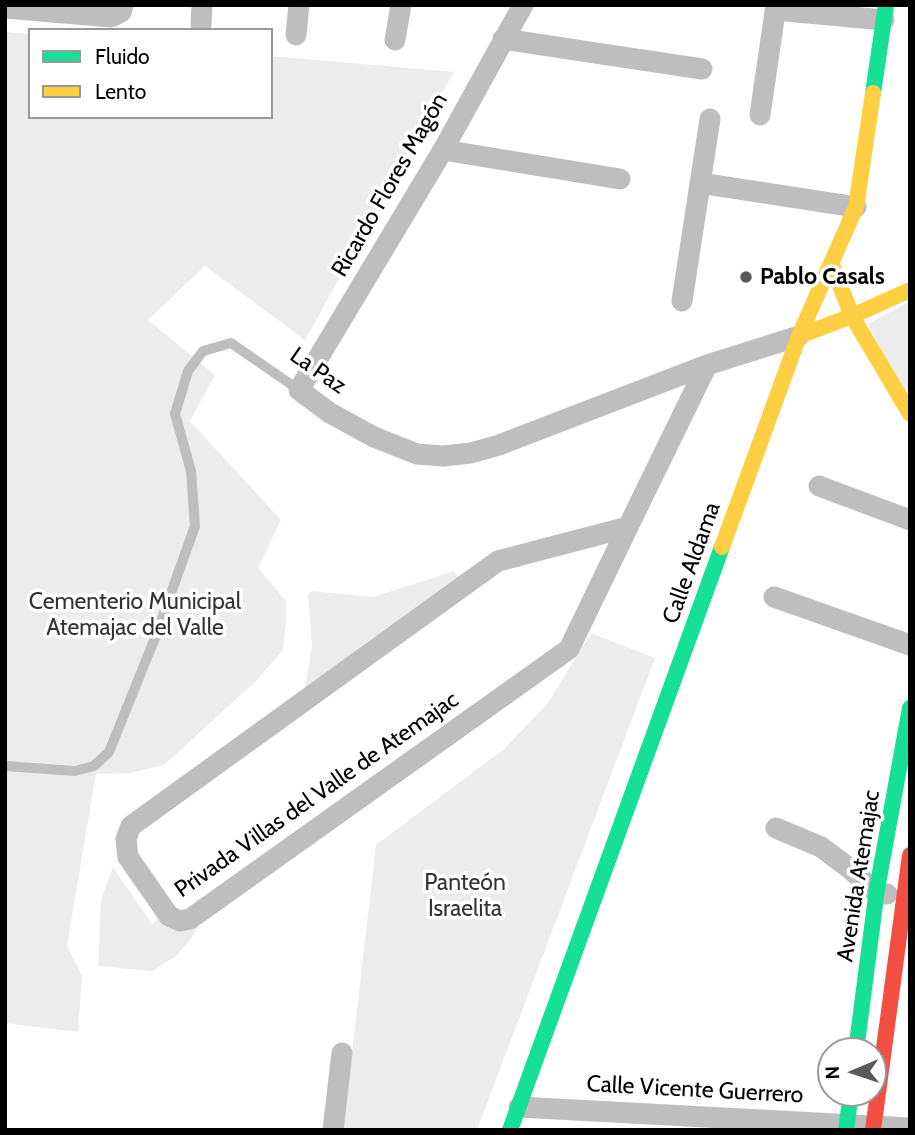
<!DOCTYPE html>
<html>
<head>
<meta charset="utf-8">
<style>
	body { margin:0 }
	#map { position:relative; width:915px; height:1135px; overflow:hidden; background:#fff; font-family:Cabin,sans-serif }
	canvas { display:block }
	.frame { position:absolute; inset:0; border:7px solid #000; pointer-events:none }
	.legend { position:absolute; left:28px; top:28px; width:245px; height:91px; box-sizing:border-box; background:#fff; border:2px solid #999; margin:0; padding:9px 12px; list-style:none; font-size:21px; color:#000 }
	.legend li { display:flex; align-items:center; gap:14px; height:35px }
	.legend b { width:35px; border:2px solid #999 }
	.north { position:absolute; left:817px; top:1037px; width:70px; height:70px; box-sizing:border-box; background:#fff; border:2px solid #999; border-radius:50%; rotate:268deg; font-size:19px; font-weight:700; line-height:28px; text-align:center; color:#000 }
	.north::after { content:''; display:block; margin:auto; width:24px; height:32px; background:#595959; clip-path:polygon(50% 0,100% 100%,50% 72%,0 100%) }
</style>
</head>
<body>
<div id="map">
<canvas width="915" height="1135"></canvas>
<div class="frame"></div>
<ul class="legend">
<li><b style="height:9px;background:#16e098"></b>Fluido</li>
<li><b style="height:9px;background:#ffcf43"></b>Lento</li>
</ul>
<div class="north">N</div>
</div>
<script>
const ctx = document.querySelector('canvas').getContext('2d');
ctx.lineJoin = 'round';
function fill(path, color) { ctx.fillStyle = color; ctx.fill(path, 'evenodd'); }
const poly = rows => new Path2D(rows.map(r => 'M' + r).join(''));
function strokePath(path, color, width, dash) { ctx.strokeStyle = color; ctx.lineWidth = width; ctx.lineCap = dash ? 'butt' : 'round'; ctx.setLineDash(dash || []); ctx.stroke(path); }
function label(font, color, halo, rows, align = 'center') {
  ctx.font = font + ' Cabin,sans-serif'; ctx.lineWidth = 7; ctx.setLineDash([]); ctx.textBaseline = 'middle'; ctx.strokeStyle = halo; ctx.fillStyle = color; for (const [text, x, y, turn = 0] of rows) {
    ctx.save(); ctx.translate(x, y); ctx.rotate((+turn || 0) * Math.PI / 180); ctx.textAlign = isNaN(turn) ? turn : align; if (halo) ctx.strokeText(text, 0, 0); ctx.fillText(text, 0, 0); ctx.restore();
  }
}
fill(poly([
	[5,32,30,34,30,117,271,117,271,56,454,72,305,340,205,266,148,320,215,375,190,421,281,520,258,568,286,601,286,624,283,650,256,681,164,765,130,773,96,774,67,946,82,976,78,1032,5,1023],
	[910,301,910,402,868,324],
	[454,571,461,582,307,695,305,687,312,646,308,594,312,591,373,597],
	[591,633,655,658,477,1130,343,1130,376,845,504,749,548,703],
	[113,867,152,924,163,915,198,926,191,939,176,956,152,971,98,966,101,900]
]), '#ececec');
strokePath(poly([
	[5,766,75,771,94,766,109,752,155,638,195,526,191,471,175,414,188,371,203,351,231,343,299,390]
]), '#bebebe', 10);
strokePath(poly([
	[523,5,443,150,299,390,330,413,374,437,417,454,443,456,471,453,499,445,707,365,799,336],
	[5,8,111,17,121,12,123,5],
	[775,10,884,20],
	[201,25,202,5],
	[296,35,299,5],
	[503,39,702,69],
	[395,40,401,5],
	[760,115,776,5],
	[443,150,620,179],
	[700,183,856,207],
	[682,301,710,119],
	[819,486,910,520],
	[628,527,498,561,131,826,126,839,128,857,169,916,180,921,190,919,569,649,628,527,707,365],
	[774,597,910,645],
	[776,828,821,847,849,868,877,893,887,894],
	[519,1107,910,1128],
	[333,1130,342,1053]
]), '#bebebe', 21);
strokePath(poly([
	[873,93,886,5],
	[856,1051,877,889,910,708],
	[510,1130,722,547],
	[846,1130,851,1093]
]), '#16e098', 16);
strokePath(poly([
	[831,263,852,316,910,414],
	[799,336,852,316,910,290],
	[722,547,799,336,856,207,873,93]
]), '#ffcf43', 16);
strokePath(poly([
	[873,1130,910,855]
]), '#f24e42', 16);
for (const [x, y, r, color] of [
	[746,277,7,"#595959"]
]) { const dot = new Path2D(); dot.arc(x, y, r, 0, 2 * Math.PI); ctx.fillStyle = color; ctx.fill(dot); strokePath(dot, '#fff', 2.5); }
label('23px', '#000', '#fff', [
	["Ricardo Flores Magón",390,185,-60],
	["La Paz",318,371,35],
	["Calle Aldama",692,563,-70],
	["Privada Villas del Valle de Atemajac",317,795,-35],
	["Avenida Atemajac",859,876,-81],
	["Calle Vicente Guerrero",695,1090,3]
]);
label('bold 23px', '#000', '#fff', [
	["Pablo Casals",760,277]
], 'left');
label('23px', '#333', '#fff', [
	["Cementerio Municipal",135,602],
	["Atemajac del Valle",135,628],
	["Panteón",465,883],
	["Israelita",465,909]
]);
</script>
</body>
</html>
